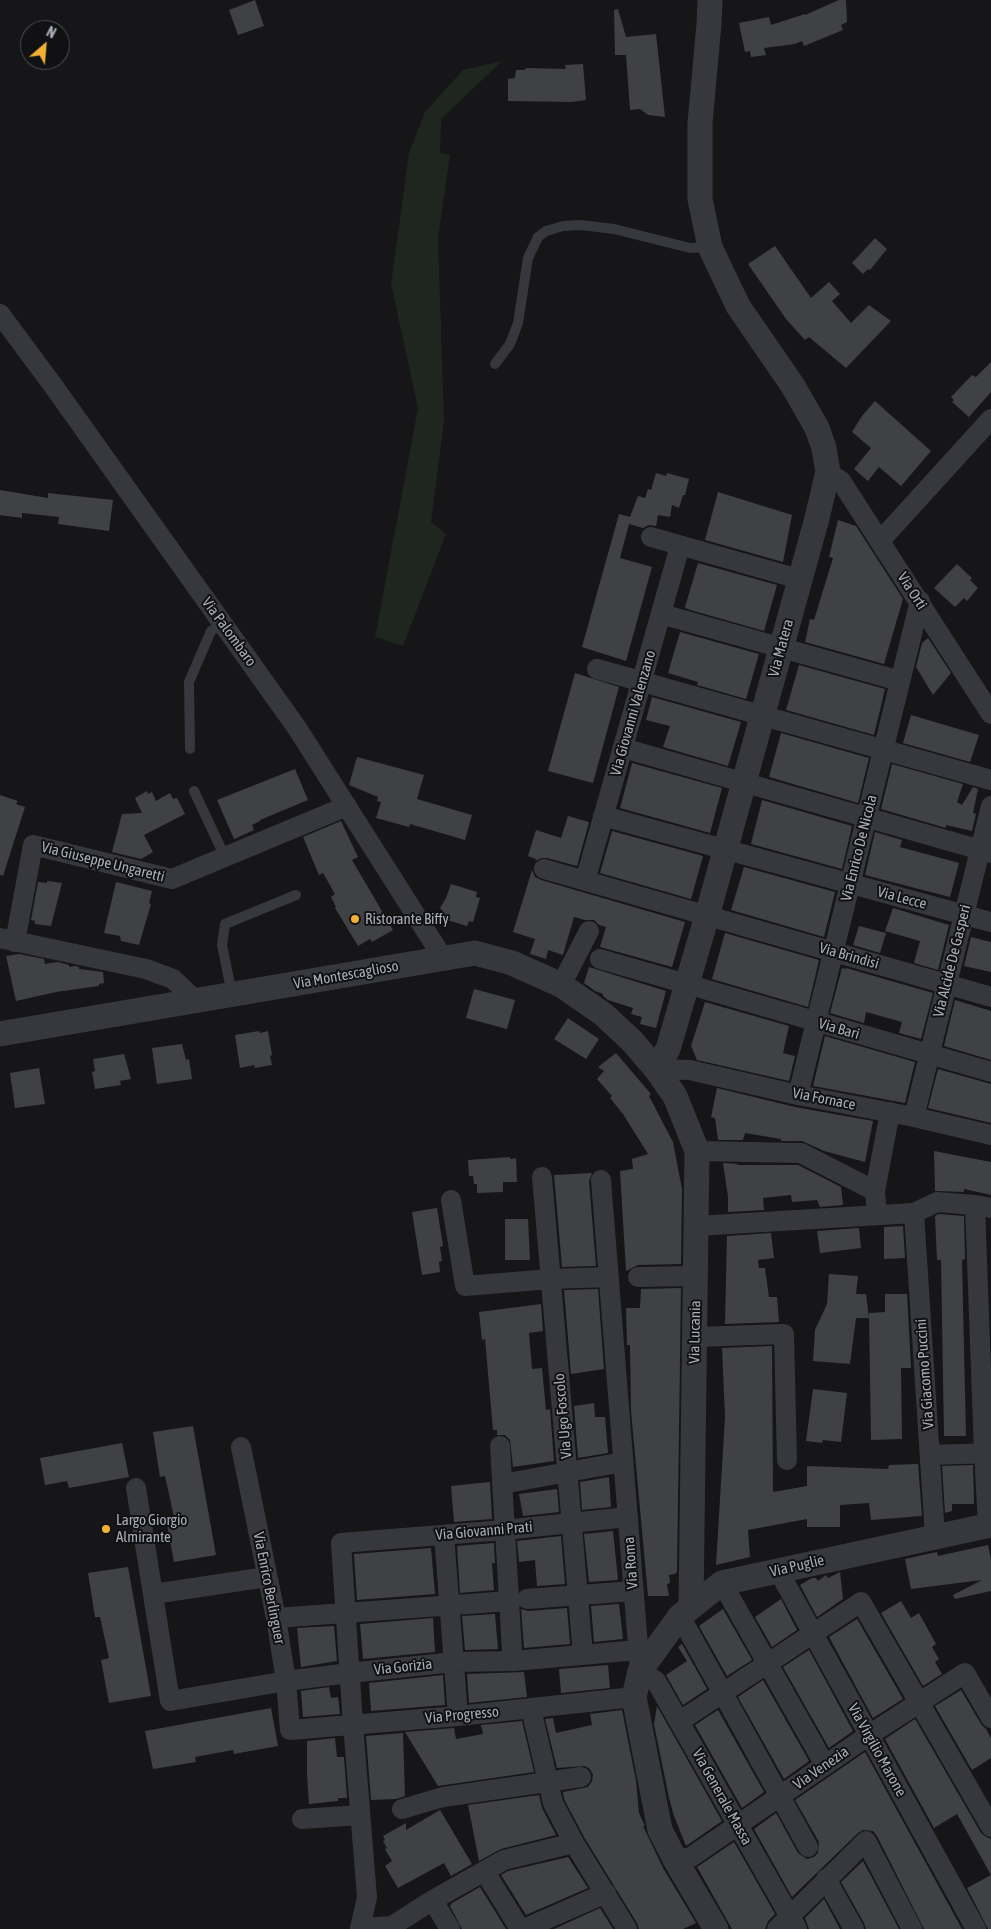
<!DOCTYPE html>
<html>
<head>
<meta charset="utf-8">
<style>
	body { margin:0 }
	#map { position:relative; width:991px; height:1929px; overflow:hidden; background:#161618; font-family:"Asap Condensed",sans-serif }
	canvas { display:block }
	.north { position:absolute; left:20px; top:20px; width:50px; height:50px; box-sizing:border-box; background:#111113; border:1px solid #4d4f55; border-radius:50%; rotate:27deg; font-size:14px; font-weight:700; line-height:20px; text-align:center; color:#a8adb8 }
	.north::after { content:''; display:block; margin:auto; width:18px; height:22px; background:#f2b134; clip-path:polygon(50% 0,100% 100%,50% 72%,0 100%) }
</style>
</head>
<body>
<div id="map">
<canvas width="991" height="1929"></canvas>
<div class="north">N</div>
</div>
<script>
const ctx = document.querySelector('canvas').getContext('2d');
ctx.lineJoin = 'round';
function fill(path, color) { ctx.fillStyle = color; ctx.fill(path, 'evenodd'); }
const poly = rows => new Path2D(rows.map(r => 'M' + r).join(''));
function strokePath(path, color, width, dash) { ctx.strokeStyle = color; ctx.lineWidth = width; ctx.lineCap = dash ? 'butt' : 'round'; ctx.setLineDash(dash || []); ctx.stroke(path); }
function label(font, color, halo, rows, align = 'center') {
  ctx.font = font + ' "Asap Condensed",sans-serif'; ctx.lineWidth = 4; ctx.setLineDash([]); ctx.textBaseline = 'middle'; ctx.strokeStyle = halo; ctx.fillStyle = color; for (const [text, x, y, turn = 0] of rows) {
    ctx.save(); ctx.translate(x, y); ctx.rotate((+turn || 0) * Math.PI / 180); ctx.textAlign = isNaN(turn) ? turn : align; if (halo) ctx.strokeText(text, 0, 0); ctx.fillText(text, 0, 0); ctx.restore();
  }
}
fill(poly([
	[502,61,441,119,440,153,450,155,438,238,444,421,431,522,446,534,403,646,375,637,418,408,391,284,409,153,425,112,463,70]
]), '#1e261f');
fill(poly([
	[255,0,264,26,238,35,229,10],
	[839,0,846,0,847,22,841,25,843,30,804,46,802,41,795,44,764,48,766,55,751,57,750,51,745,52,739,23,769,17,771,25,805,14,805,15],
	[618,9,626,37,656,34,665,117,648,115,640,109,630,110,626,55,615,55,614,10],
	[583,64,586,100,571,102,508,101,508,79,515,78,516,70,524,70,527,68,566,69,565,65],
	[875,238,887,249,870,270,868,269,863,274,852,263],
	[775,246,811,298,829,282,840,294,832,301,851,323,869,305,891,321,846,368,809,337,805,340,786,319,748,264],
	[991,362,991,392,969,417,952,402,954,400,951,397,972,375,976,377],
	[875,401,931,451,901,486,879,467,868,481,854,469,871,448,852,432,862,416],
	[656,473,666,476,667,473,689,479,685,495,683,495,679,508,672,505,670,517,658,515,656,526,649,525,643,528,629,524,620,558,652,567,626,661,582,647,619,514,630,517,638,496,645,498,648,489,651,490],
	[0,490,48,498,48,493,113,500,109,531,58,524,59,517,22,513,22,518,0,515],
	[718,492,792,515,783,562,705,540],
	[838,520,856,526,903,599,884,664,805,642,810,619,814,620,833,558,829,557],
	[698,563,777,585,764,631,687,609,685,607],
	[957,564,972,578,970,580,978,588,967,601,964,598,955,607,934,588],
	[680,632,759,654,746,699,697,685,698,682,668,673],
	[928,638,951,673,933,695,916,667,922,643],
	[799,665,885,689,874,735,786,710],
	[575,673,619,687,593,783,548,771],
	[652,697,741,722,728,766,663,747,670,726,646,720],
	[911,715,979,735,970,762,903,743],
	[781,733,869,758,858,803,769,777],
	[357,757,424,775,417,799,472,815,465,840,410,824,409,827,376,818,381,802,377,801,378,797,349,785],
	[632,763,722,788,710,833,620,808],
	[892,764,963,784,957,802,962,805,973,787,978,789,973,813,976,814,972,831,946,825,946,828,881,809],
	[295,769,308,800,260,820,260,821,252,825,254,830,234,839,217,800],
	[147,791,148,794,152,792,156,801,170,793,173,799,177,798,185,814,144,835,153,852,141,859,112,852,122,814,142,813,135,798],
	[0,795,18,801,16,804,25,807,3,876,0,875],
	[762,800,852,826,842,869,751,844],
	[568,816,589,822,577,866,547,858,541,858,535,861,536,859,528,856,536,830,561,838],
	[341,821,358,857,352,860,393,930,372,942,370,939,358,946,335,908,336,907,331,897,335,894,323,873,319,875,303,837],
	[612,831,703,856,691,899,600,873],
	[875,832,902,840,900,847,959,863,950,897,865,875],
	[744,867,835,892,824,937,731,910],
	[532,870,535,877,541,880,685,922,672,967,600,947,606,927,599,925,594,920,585,920,574,917,563,955,548,950,546,959,530,954,535,939,513,932],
	[47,881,62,883,51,926,35,924,35,921,31,920,38,882,47,883],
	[116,882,152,891,149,903,151,904,139,945,121,941,120,936,104,933],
	[451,884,477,892,476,897,480,898,473,922,469,921,467,926,444,919,445,914,440,908,446,898],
	[893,908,949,925,938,970,914,963,920,941,885,931],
	[859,926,886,933,880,953,853,945],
	[725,933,819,960,808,1007,712,979],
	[971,937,991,942,991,972,964,966],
	[19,954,44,959,45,964,58,962,69,965,69,967,75,966,79,967,79,969,103,972,104,983,99,984,99,986,56,992,16,1001,6,956],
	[589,967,666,991,656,1028,640,1024,642,1017,631,1014,633,1008,608,1000,603,996,603,994,595,991,584,983],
	[842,968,846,969,846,968,933,993,921,1039,899,1033,902,1022,866,1012,864,1023,830,1013],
	[474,989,515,1000,507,1029,466,1018],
	[955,1000,991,1011,991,1060,944,1046],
	[705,1002,789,1026,783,1053,795,1056,789,1081,697,1060,691,1046],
	[568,1018,599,1039,586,1059,554,1039],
	[259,1031,260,1033,268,1031,272,1055,270,1056,272,1065,255,1068,254,1065,240,1068,235,1035],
	[825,1036,915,1062,905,1103,813,1086],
	[182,1044,186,1060,189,1059,192,1079,157,1084,152,1048],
	[616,1053,651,1094,649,1096,673,1142,682,1189,681,1264,638,1265,626,1271,620,1171,633,1169,632,1159,648,1154,623,1114,610,1098,612,1096,597,1079,604,1071,598,1067],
	[124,1054,131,1079,120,1081,121,1085,95,1089,92,1072,95,1071,93,1059],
	[39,1068,45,1104,15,1108,10,1073],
	[938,1069,991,1084,991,1123,928,1108],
	[717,1088,795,1107,873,1121,865,1162,824,1151,802,1141,781,1141,781,1139,745,1133,743,1140,718,1140,715,1118,711,1117],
	[934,1151,991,1162,991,1195,964,1189,964,1192,935,1191],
	[510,1157,510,1159,516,1158,517,1182,503,1182,503,1192,477,1193,477,1184,474,1184,473,1176,469,1176,468,1160],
	[723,1163,738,1164,737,1165,798,1165,841,1187,843,1205,820,1207,817,1200,792,1202,791,1195,763,1198,764,1210,728,1212,728,1197],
	[592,1173,589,1181,596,1266,562,1267,554,1175],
	[437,1208,443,1246,440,1247,442,1261,439,1262,440,1272,422,1275,412,1212],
	[939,1214,964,1216,965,1259,962,1260,966,1436,944,1436,941,1260,937,1260,935,1216],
	[505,1219,528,1219,530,1260,505,1260],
	[903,1226,905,1258,884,1259,884,1227],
	[859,1228,861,1248,820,1253,817,1231],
	[771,1233,774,1258,758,1260,759,1268,765,1268,769,1297,777,1297,779,1322,725,1324,727,1236],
	[829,1274,858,1276,856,1294,866,1294,869,1318,856,1318,850,1364,813,1361,815,1330,827,1304],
	[681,1288,677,1572,675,1574,669,1575,670,1583,667,1584,669,1596,648,1596,631,1411,630,1345,627,1345,626,1308,640,1308,641,1289],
	[598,1289,604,1369,571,1374,564,1290],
	[885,1294,907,1294,911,1368,901,1368,902,1439,871,1440,869,1313,885,1312],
	[541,1304,543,1331,529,1333,532,1369,542,1368,546,1410,550,1409,554,1461,513,1467,510,1440,505,1435,497,1435,497,1430,493,1430,485,1339,482,1340,479,1312],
	[772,1346,773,1492,807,1486,807,1466,888,1469,889,1465,918,1464,922,1516,871,1520,869,1503,840,1505,840,1527,807,1527,807,1519,748,1530,750,1557,716,1565,725,1417,722,1348],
	[813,1389,847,1393,841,1442,823,1440,822,1443,806,1441],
	[594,1403,595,1417,605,1417,608,1453,578,1458,574,1406],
	[193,1426,216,1555,174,1562,166,1519,174,1517,165,1476,160,1477,153,1432],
	[122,1443,129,1477,69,1488,67,1481,45,1485,40,1458],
	[973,1465,974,1504,952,1504,952,1511,945,1513,942,1466],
	[609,1477,611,1507,582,1510,580,1482],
	[490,1482,492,1519,454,1522,451,1486],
	[557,1489,559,1512,523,1516,519,1494],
	[613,1531,618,1580,589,1582,584,1534],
	[561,1536,565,1584,537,1586,535,1560,519,1562,517,1541],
	[494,1543,495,1563,492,1563,494,1590,460,1593,457,1546],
	[988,1545,991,1560,991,1591,955,1599,953,1595,982,1580,911,1589,905,1559,937,1552,938,1556],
	[431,1548,435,1594,357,1600,354,1554],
	[128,1567,151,1696,109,1703,101,1660,109,1658,100,1617,95,1617,88,1573],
	[840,1572,843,1599,817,1617,800,1585,812,1578,816,1578,818,1581,826,1575,828,1578],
	[781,1599,797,1630,772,1647,755,1617],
	[901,1601,911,1618,919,1613,936,1644,932,1647,939,1659,935,1662,942,1674,923,1686,881,1613],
	[619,1604,623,1639,594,1642,591,1606],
	[567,1608,570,1644,524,1648,521,1609,528,1611],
	[723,1609,752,1660,727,1676,699,1626],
	[495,1614,498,1649,465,1650,462,1616],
	[433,1618,435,1652,363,1659,360,1624],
	[857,1619,903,1699,873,1718,829,1637],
	[334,1626,337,1661,301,1667,297,1628],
	[682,1644,707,1689,683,1705,666,1675,687,1661,678,1647],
	[809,1650,853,1731,829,1748,783,1667],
	[608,1665,610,1688,561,1693,559,1669],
	[524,1672,527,1697,469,1703,467,1674],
	[443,1675,445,1705,371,1711,369,1683],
	[763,1680,809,1761,784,1779,738,1697],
	[329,1687,331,1698,338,1697,340,1714,303,1717,301,1691],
	[961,1690,981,1724,986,1729,991,1738,991,1758,972,1770,935,1706],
	[657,1706,722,1821,686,1846,674,1816,669,1798,654,1724],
	[271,1708,278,1746,234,1754,233,1750,195,1757,196,1762,153,1769,145,1731],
	[622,1710,636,1781,639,1813,645,1826,643,1826,663,1868,696,1923,683,1929,639,1929,637,1923,584,1837,564,1799,563,1792,588,1787,592,1781,593,1775,590,1769,585,1766,557,1768,545,1719,553,1718,556,1733,592,1725,590,1714],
	[718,1710,764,1792,742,1808,695,1725],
	[915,1719,981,1833,986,1837,991,1839,991,1929,988,1929,967,1888,991,1875,957,1814,934,1828,885,1739],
	[522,1721,534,1772,438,1786,405,1732,454,1728,456,1739,483,1734,481,1725],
	[403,1733,405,1796,396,1799,371,1800,366,1736],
	[335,1738,337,1757,344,1757,347,1798,338,1798,338,1801,309,1804,307,1775,307,1741],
	[865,1752,962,1929,924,1929,877,1836,873,1831,863,1830,858,1833,792,1897,754,1829,776,1813,798,1853,807,1859,814,1857,818,1853,819,1842,795,1800],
	[539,1795,542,1808,556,1835,501,1849,479,1861,468,1805],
	[440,1810,472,1864,451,1876,444,1863,398,1888,385,1866,392,1861,385,1849,387,1848,383,1841,385,1840,383,1836,406,1823,406,1830],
	[734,1842,775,1914,768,1921,765,1929,732,1929,697,1867],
	[568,1857,588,1888,526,1915,501,1875,508,1871],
	[863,1861,899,1929,866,1929,864,1923,841,1882],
	[480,1887,506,1929,462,1929,450,1906,452,1903],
	[824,1899,840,1929,809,1929,805,1918],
	[600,1908,613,1929,554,1929]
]), '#404145');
strokePath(poly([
	[495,364,510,344,518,323,528,258,538,237,546,231,563,226,581,225,614,229,690,248,709,247],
	[190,749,189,682,211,631,223,624],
	[194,791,225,857],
	[232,994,222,945,225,924,296,895]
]), '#37383d', 10);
strokePath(poly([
	[0,314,52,384,297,728,443,958],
	[828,472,841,481,991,714],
	[651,537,799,579],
	[880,541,991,419],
	[661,614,900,681],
	[597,669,991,780],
	[623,748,991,853],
	[603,816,991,922],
	[544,869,991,997],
	[585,881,680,546],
	[0,938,146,969,173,979,195,1000],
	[15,942,33,845,172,879,347,806],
	[600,959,991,1072],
	[561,985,589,931],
	[656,1069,690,1070,798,1095,914,1117,991,1135],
	[798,1095,920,601],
	[914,1117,991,806],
	[697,1151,801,1153,875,1191],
	[542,1177,583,1655],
	[601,1180,640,1671,656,1681,797,1929],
	[451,1200,465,1286,551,1279,609,1277],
	[876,1204,875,1191,890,1112],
	[975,1205,984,1453,988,1525],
	[914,1213,935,1536],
	[696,1226,914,1213,937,1202,975,1205,991,1208],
	[638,1277,696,1276],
	[695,1337,784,1334,787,1460],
	[500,1446,512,1651],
	[241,1447,276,1618,286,1681,290,1730,458,1716,634,1697],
	[930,1455,991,1453],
	[502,1484,623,1462],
	[136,1488,170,1701,286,1681,349,1673,454,1662,513,1661,638,1650],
	[444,1535,458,1716],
	[778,1570,976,1929],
	[722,1583,825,1765],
	[153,1594,267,1577],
	[527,1599,633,1591],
	[680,1616,808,1847],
	[276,1618,509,1601],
	[531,1709,553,1803,574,1843,627,1929],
	[680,1721,861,1602,991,1827],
	[402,1809,443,1797,581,1777],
	[302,1819,360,1815],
	[676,1861,691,1857,869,1735,965,1673,991,1718],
	[485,1872,520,1929],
	[826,1879,854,1929],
	[438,1909,450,1929],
	[360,1928,392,1926,433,1900,504,1860,574,1843],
	[360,1929,367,1897,353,1724,341,1543,504,1530,628,1517],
	[524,1929,606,1893],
	[777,1929,866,1841,912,1929]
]), '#37383d', 20);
strokePath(poly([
	[0,1034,475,953,512,963,561,985,603,1014,632,1041,656,1069,675,1096,697,1151,691,1605],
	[656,1069,668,1049,707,916,816,522,828,472,824,448,817,428,793,386,738,306,710,247,700,199,700,123,709,24,710,0],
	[716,1929,676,1861,660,1830,634,1697,640,1671,680,1616,722,1583,991,1525]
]), '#37383d', 25);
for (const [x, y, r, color] of [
	[355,919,5,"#f2b134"],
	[106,1529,5,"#f2b134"]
]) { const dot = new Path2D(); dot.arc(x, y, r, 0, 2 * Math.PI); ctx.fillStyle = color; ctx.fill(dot); strokePath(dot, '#111113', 2); }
label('15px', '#a8adb8', '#111113', [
	["Via Orti",912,591,57],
	["Via Palombaro",229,632,54],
	["Via Matera",781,648,-75],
	["Via Giovanni Valenzano",633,713,-74],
	["Via Enrico De Nicola",859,848,-76],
	["Via Giuseppe Ungaretti",103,862,14],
	["Via Lecce",902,898,15],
	["Via Brindisi",849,956,16],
	["Via Alcide De Gasperi",952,961,-76],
	["Via Montescaglioso",346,975,-10],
	["Via Bari",839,1029,16],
	["Via Fornace",824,1099,11],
	["Via Lucania",695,1332,-89],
	["Via Giacomo Puccini",925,1374,-94],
	["Via Ugo Foscolo",563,1416,-95],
	["Via Giovanni Prati",484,1531,-5],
	["Via Roma",631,1563,-94],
	["Via Puglie",797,1566,-13],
	["Via Enrico Berlinguer",269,1588,79],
	["Via Gorizia",403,1667,-6],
	["Via Progresso",462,1715,-5],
	["Via Virgilio Marone",877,1750,61],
	["Via Venezia",821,1768,-35],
	["Via Generale Massa",722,1797,61]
]);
label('15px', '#a8adb8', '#111113', [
	["Ristorante Biffy",365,919],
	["Largo Giorgio",116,1520],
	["Almirante",116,1537]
], 'left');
</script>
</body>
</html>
